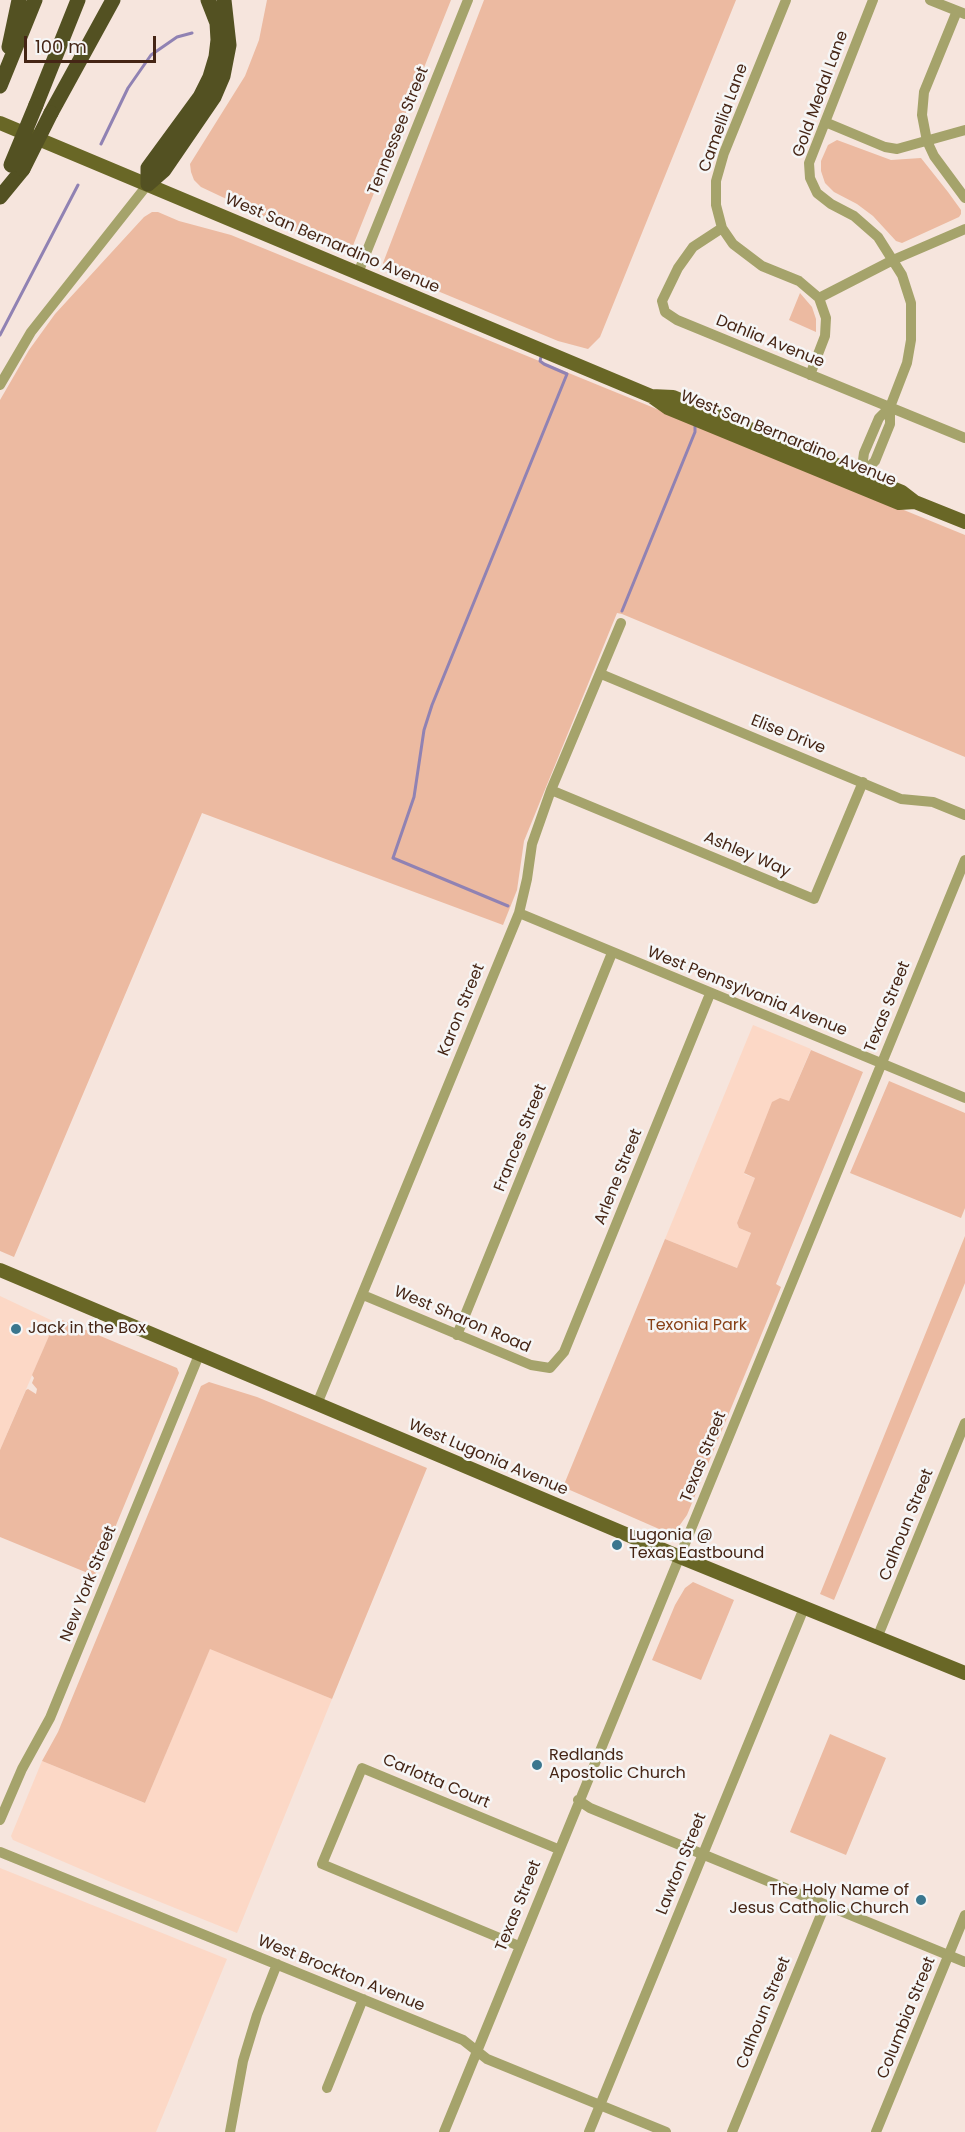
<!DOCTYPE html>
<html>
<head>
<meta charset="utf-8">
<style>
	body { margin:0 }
	#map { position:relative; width:965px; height:2132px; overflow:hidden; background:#f6e5dd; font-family:Poppins,sans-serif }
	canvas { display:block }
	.scale { position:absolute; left:24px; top:36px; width:132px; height:27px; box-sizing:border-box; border:3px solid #452515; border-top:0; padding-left:8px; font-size:18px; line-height:21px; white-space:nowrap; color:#452515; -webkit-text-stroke:4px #f6f6f6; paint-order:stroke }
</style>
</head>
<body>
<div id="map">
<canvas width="965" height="2132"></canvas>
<div class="scale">100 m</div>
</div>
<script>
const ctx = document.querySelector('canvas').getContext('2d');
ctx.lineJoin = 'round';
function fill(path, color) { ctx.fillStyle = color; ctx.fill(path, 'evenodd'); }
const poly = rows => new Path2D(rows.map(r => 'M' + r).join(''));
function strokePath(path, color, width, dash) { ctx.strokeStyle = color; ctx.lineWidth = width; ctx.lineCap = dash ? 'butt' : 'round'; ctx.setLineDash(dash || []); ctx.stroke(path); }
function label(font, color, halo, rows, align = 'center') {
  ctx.font = font + ' Poppins,sans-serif'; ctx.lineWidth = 5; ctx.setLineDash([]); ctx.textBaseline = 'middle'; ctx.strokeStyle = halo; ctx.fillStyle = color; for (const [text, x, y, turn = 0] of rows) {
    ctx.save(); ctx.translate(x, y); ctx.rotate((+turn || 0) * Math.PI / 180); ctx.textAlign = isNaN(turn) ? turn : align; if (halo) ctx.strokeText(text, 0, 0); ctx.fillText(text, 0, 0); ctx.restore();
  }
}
fill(poly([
	[753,1025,811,1049,789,1101,744,1174,755,1178,737,1223,739,1228,751,1233,737,1268,665,1239],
	[0,1296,55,1322,0,1450],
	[210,1648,332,1699,237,1933,113,1883,13,1840,11,1836,42,1761,145,1803],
	[0,1868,227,1959,156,2132,0,2132]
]), '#fcd8c6');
fill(poly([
	[267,0,451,0,352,248,348,252,341,253,201,187,194,180,191,172,190,164,245,76,259,40],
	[484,0,736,0,600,337,588,349,558,341,387,270,383,263],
	[837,140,891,160,921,158,948,192,961,210,961,214,959,217,902,243,896,241,873,216,857,204,834,192,825,183,821,171,821,161,828,145],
	[152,212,158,212,179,221,231,235,965,535,965,757,622,614,617,613,524,841,517,890,503,925,202,813,14,1257,0,1251,0,400,29,350,55,314,144,217],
	[800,293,812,307,816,319,816,332,789,320],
	[811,1050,863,1072,776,1284,781,1287,687,1515,677,1529,666,1532,563,1487,665,1239,737,1268,751,1233,739,1228,737,1223,755,1178,744,1173,772,1102,780,1098,789,1101],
	[889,1081,965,1113,965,1208,961,1218,850,1173],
	[965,1236,965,1283,834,1600,820,1594],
	[62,1320,177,1368,179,1373,95,1576,0,1537,0,1450,26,1390,28,1389,36,1394,37,1389,32,1383,34,1378,32,1375,55,1322],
	[209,1382,257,1397,427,1468,332,1699,210,1649,145,1803,42,1761,58,1732,201,1386],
	[693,1582,734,1600,701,1680,652,1660,675,1605,685,1588],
	[830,1734,886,1758,846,1855,790,1832]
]), '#ecbaa1');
strokePath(poly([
	[101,144,128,88,151,55,177,37,192,33],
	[0,335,78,185],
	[622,611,695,432,695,426],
	[508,906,393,858,414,797,424,730,432,705,567,374,544,364,540,361,541,357]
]), '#9082b3', 3);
strokePath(poly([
	[786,0,724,153,716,181,716,205,722,228,733,244,762,266,799,281,819,298,826,318,825,336,810,375],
	[930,0,965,14],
	[957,11,924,92,922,115,927,141,934,156,965,198],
	[825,122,885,147,897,149,965,130],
	[722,228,693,247,678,268,662,301,665,312,677,320,965,438],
	[358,273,468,0],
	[819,298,893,260,965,229],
	[0,385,31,332,148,184],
	[861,475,864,453,879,418,890,407,907,363,911,340,911,303,902,275,878,237,854,216,831,204,817,193,810,178,809,163,873,0],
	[861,475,875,461,890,424,890,407],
	[601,674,901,799,933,802,965,815],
	[551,790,814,899,863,782],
	[519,913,965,1098],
	[363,1295,531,1365,550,1368,564,1352,710,994],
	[457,1335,612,953],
	[317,1404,519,913,527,879,532,844,551,790,621,623],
	[877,1638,965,1423],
	[578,1800,590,1808,965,1962],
	[0,1820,22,1769,50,1718,199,1355],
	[0,1852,463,2040,487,2059,666,2132],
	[519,1946,322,1864,362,1768,558,1849],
	[327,2088,363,1999],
	[230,2132,243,2061,257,2015,277,1964],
	[444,2132,965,860],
	[589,2132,804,1608],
	[732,2132,825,1905],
	[876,2132,965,1915]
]), '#a5a36b', 10);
strokePath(poly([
	[0,123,651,396,668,408,899,503,915,502],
	[651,396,673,397,902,492,915,502,965,522],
	[0,1270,680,1557,965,1673]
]), '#696726', 14);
strokePath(poly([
	[9,47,19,0],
	[0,86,35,0],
	[36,105,78,0],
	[51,113,113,0],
	[148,184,164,170,214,97,223,76,229,45,224,0],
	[148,184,148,168,200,97,210,77,216,57,218,40,217,23,208,0],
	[0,197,23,169]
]), '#535122', 15);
strokePath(poly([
	[11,165,36,105],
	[23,169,51,113]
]), '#535122', 15);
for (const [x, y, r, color] of [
	[16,1329,6,"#3a768e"],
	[617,1545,6,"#3a768e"],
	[537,1765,6,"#3a768e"],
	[921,1900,6,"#3a768e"]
]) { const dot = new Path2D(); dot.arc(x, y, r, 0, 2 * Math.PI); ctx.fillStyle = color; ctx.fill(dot); strokePath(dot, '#f6f6f6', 2); }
label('16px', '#452515', '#f6f6f6', [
	["Gold Medal Lane",821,94,-70],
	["Camellia Lane",724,118,-70],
	["Tennessee Street",399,131,-68],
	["West San Bernardino Avenue",332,244,23],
	["Dahlia Avenue",770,342,22],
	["West San Bernardino Avenue",788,439,22],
	["Elise Drive",788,735,22],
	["Ashley Way",747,855,23],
	["West Pennsylvania Avenue",747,992,22],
	["Texas Street",888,1007,-68],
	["Karon Street",462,1010,-68],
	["Frances Street",521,1138,-68],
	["Arlene Street",619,1177,-68],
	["West Sharon Road",462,1320,23],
	["Texas Street",704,1457,-68],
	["West Lugonia Avenue",488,1458,23],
	["Calhoun Street",907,1525,-68],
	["New York Street",89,1584,-68],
	["Carlotta Court",436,1782,23],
	["Lawton Street",682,1864,-68],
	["Texas Street",519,1906,-68],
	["West Brockton Avenue",341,1974,22],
	["Calhoun Street",764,2013,-68],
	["Columbia Street",907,2018,-68]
]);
label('16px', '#884117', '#f6f6f6', [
	["Texonia Park",697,1326]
]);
label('16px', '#452515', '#f6f6f6', [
	["Jack in the Box",28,1329],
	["Lugonia @",629,1536],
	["Texas Eastbound",629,1554],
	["Redlands",549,1756],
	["Apostolic Church",549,1774],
	["The Holy Name of",909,1891,"right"],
	["Jesus Catholic Church",909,1909,"right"]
], 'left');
</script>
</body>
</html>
